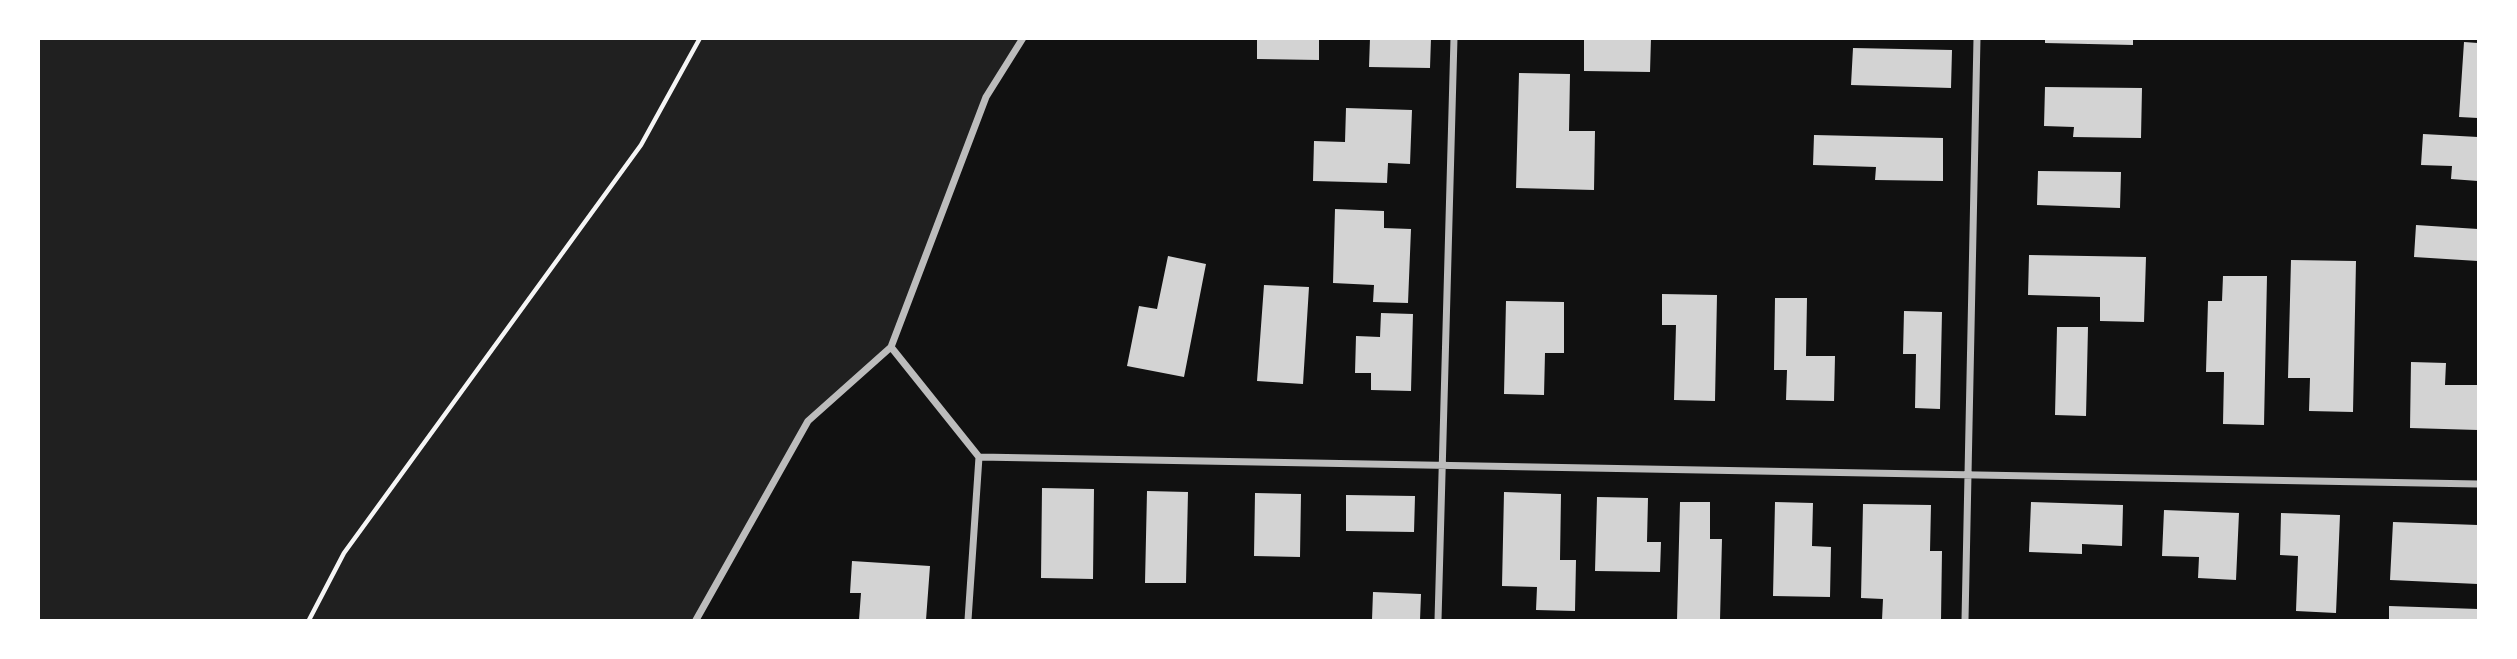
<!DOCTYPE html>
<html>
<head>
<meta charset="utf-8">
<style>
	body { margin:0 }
	#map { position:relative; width:2517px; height:659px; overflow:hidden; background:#111; font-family:Karla,sans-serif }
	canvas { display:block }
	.frame { position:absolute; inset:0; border:40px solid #fff; pointer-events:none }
</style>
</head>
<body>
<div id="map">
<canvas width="2517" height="659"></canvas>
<div class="frame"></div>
</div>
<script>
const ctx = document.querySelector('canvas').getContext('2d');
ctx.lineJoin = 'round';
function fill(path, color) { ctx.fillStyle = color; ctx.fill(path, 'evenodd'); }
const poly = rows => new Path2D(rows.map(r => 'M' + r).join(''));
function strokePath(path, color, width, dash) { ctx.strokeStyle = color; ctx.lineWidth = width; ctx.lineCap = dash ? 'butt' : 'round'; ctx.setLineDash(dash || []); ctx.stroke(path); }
fill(poly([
	[38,39,1023,39,986,97,891,347,808,421,696,620,39,620]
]), '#202020');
fill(poly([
	[1257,38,1319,38,1319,60,1257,59],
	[1370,38,1431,38,1430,68,1369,67],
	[1584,38,1651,38,1650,72,1584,71],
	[2045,38,2133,38,2133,45,2045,43],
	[2464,42,2478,43,2478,118,2459,117],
	[1853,48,1952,50,1951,88,1851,85],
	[1519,73,1570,74,1569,131,1595,131,1594,190,1516,188],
	[2045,87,2142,88,2141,138,2073,137,2074,127,2044,126],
	[1346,108,1412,110,1410,164,1388,163,1387,183,1313,181,1314,141,1345,142],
	[2423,134,2478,137,2478,181,2451,179,2452,166,2421,165],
	[1814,135,1943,138,1943,181,1875,180,1876,167,1813,165],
	[2038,171,2121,172,2120,208,2037,205],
	[1335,209,1384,211,1384,228,1411,229,1408,303,1373,302,1374,285,1333,283],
	[2416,225,2478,229,2478,261,2414,257],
	[2029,255,2146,257,2144,322,2100,321,2100,297,2028,295],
	[1168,256,1206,264,1184,377,1127,366,1139,306,1157,309],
	[2291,260,2356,261,2353,412,2309,411,2310,378,2288,378],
	[2223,276,2267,276,2264,425,2223,424,2224,372,2206,372,2208,301,2222,301],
	[1264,285,1309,287,1303,384,1257,381],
	[1662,294,1717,295,1715,401,1674,400,1676,325,1662,325],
	[1775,298,1807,298,1806,356,1835,356,1834,401,1786,400,1787,370,1774,370],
	[1506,301,1564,302,1564,353,1545,353,1544,395,1504,394],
	[1904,311,1942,312,1940,409,1915,408,1916,354,1903,354],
	[1381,313,1413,314,1411,391,1371,390,1371,373,1355,373,1356,336,1380,337],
	[2057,327,2088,327,2086,416,2055,415],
	[2411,362,2446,363,2445,385,2478,385,2478,430,2410,428],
	[1042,488,1094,489,1093,579,1041,578],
	[1147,491,1188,492,1186,583,1145,583],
	[1504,492,1561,494,1560,560,1576,560,1575,611,1536,610,1537,587,1502,586],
	[1255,493,1301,494,1300,557,1254,556],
	[1346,495,1415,496,1414,532,1346,531],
	[1597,497,1648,498,1647,542,1661,542,1660,572,1595,571],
	[1680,502,1710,502,1710,539,1722,539,1720,620,1677,620],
	[1775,502,1813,503,1812,546,1831,547,1830,597,1773,596],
	[2031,502,2123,505,2122,546,2082,544,2082,554,2029,552],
	[1863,504,1931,505,1930,551,1942,551,1941,620,1882,620,1883,599,1861,598],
	[2164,510,2239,513,2236,580,2198,578,2199,557,2162,556],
	[2281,513,2340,515,2336,613,2296,611,2298,556,2280,555],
	[2393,522,2478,525,2478,584,2390,580],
	[852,561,930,566,926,620,859,620,861,593,850,593],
	[1373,592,1421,594,1420,620,1372,620],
	[2389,606,2478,609,2478,620,2389,620]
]), '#d3d3d3');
strokePath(poly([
	[309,620,344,553,641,145,700,38]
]), '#f5f5f5', 4.5);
strokePath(poly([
	[891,347,979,457],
	[979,457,2478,484],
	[696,620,808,421,891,347,986,97,1023,38],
	[968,620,979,457],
	[1438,620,1454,38],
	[1965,620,1977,38]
]), '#bcbcbc', 7);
</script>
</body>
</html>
